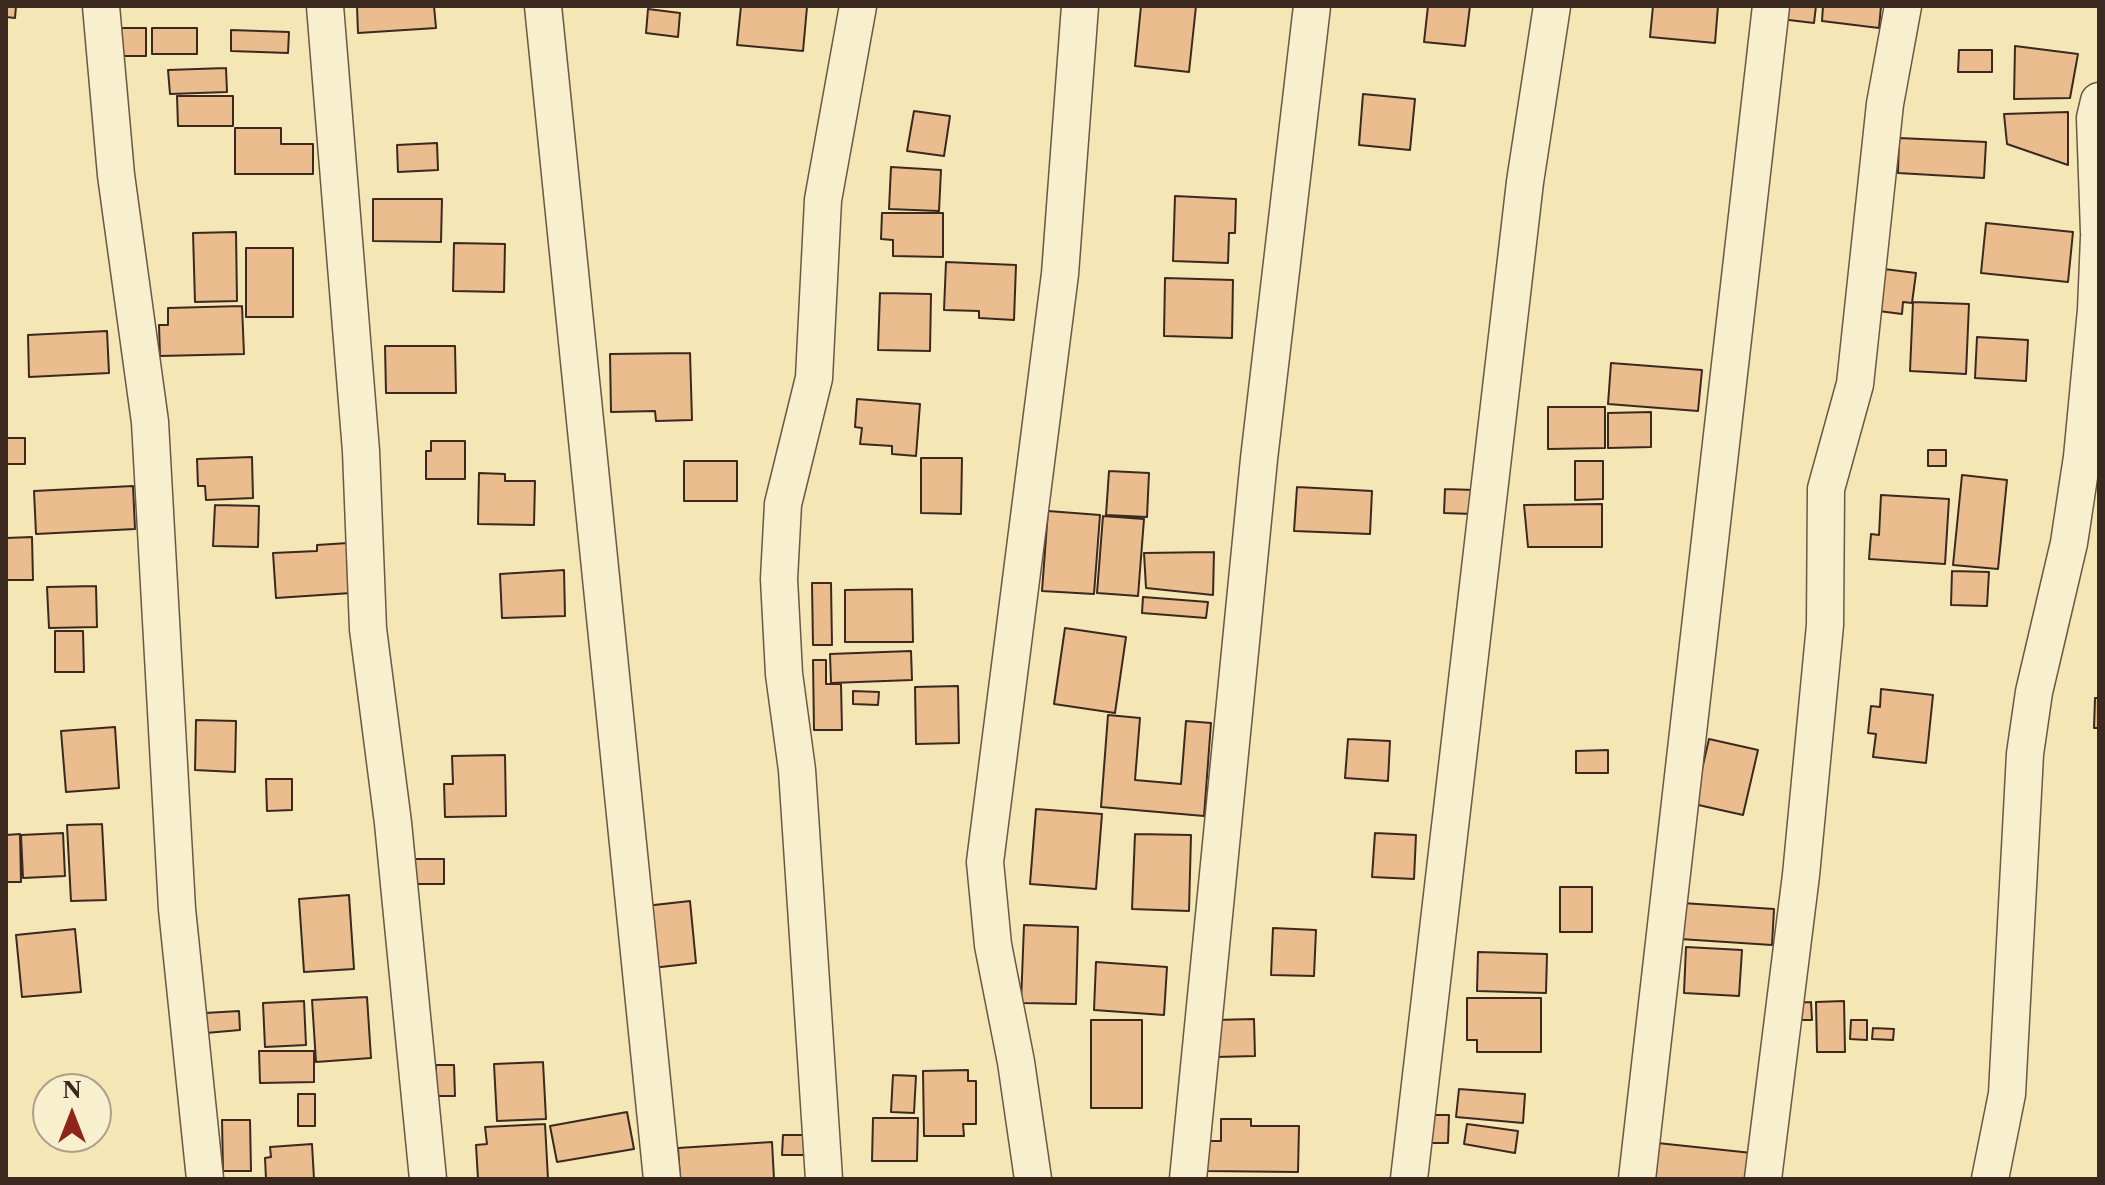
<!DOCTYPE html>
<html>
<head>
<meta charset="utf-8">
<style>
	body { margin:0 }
	#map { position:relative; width:2105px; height:1185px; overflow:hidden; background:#f4e6b5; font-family:"Libre Caslon Text",serif }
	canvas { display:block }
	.frame { position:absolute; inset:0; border:8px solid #3b2920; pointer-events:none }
	.north { position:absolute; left:32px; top:1073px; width:80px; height:80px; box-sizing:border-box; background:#f8efcf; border:2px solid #aca089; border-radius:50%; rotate:0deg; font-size:22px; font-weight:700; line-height:32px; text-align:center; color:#3b2920 }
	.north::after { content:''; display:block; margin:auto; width:28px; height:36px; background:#8f2418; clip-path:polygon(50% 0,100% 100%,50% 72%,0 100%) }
</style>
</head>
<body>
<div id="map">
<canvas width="2105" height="1185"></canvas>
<div class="frame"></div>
<div class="north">N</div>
</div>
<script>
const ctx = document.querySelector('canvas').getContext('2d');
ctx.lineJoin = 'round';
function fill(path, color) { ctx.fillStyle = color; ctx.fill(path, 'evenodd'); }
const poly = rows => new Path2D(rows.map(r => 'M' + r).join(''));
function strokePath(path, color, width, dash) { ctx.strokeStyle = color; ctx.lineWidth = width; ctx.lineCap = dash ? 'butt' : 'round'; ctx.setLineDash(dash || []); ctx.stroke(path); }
const building = poly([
	[6,6,16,6,15,18,6,17,6,6],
	[357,6,434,6,436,28,358,33,357,6],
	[741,6,807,7,803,51,737,45,741,6],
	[1141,6,1196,6,1189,72,1135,66,1141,6],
	[1428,6,1470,6,1465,46,1424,42,1428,6],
	[1653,6,1718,6,1715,43,1650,37,1653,6],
	[1773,6,1816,6,1814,23,1772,18,1773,6],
	[1823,6,1881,6,1879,28,1822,21,1823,6],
	[648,9,680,13,678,37,646,33,648,9],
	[121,28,146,28,146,56,121,56,121,28],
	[152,28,197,28,197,54,152,54,152,28],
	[231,30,289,32,288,53,231,51,231,30],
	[2015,46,2078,54,2070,98,2014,99,2015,46],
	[1959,50,1992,50,1992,72,1958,72,1959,50],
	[226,68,227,92,170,94,168,70,226,68],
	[1363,94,1415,99,1410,150,1359,145,1363,94],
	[177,96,233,96,233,126,178,126,177,96],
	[914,111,950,116,944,156,907,151,914,111],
	[2068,112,2068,165,2007,144,2004,114,2068,112],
	[235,128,281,128,281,144,313,144,313,174,235,174,235,128],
	[1899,138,1986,142,1984,178,1898,173,1899,138],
	[437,143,438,170,398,172,397,145,437,143],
	[891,167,941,170,939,211,889,209,891,167],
	[1175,196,1236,199,1235,233,1229,233,1228,263,1173,261,1175,196],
	[373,199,442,199,441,242,373,241,373,199],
	[882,213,943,213,943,257,893,256,893,240,881,239,882,213],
	[1986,223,2073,232,2068,282,1981,273,1986,223],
	[236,232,237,301,195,302,193,233,236,232],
	[454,243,505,244,504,292,453,291,454,243],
	[246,248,293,248,293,317,246,317,246,248],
	[946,262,1016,265,1014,320,979,318,979,311,944,310,946,262],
	[1876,268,1916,273,1912,303,1903,302,1902,314,1871,310,1876,268],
	[1165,278,1233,280,1232,338,1164,336,1165,278],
	[880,293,931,294,930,351,878,350,880,293],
	[1913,302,1969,304,1966,374,1910,371,1913,302],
	[242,306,244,354,160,356,159,325,168,325,168,308,242,306],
	[107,331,109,373,29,377,28,335,107,331],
	[1977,337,2028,340,2026,381,1975,378,1977,337],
	[385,346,455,346,456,393,386,393,385,346],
	[690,353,692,420,656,421,655,411,611,412,610,354,690,353],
	[1611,363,1702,370,1698,411,1608,404,1611,363],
	[857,399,920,404,916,456,892,454,892,446,860,444,862,428,855,427,857,399],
	[1548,407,1605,407,1605,448,1548,449,1548,407],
	[1651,412,1651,447,1608,448,1608,413,1651,412],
	[6,438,25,438,25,464,6,464,6,438],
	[431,441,465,441,465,479,426,479,426,451,431,451,431,441],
	[1928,450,1946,450,1946,466,1928,466,1928,450],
	[252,457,253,498,206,500,205,486,198,486,197,459,252,457],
	[921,458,962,458,961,514,921,513,921,458],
	[684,461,737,461,737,501,684,501,684,461],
	[1575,461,1603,461,1603,499,1575,500,1575,461],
	[1109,471,1149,473,1147,517,1106,515,1109,471],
	[479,473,505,474,505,481,535,481,534,525,478,524,479,473],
	[1962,475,2007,480,1998,569,1953,565,1962,475],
	[133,486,135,529,36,534,34,491,133,486],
	[1297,487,1372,491,1370,534,1294,531,1297,487],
	[1445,489,1474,490,1473,514,1444,513,1445,489],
	[1881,495,1949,499,1945,564,1869,559,1871,534,1879,535,1881,495],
	[1602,504,1602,547,1528,547,1524,505,1602,504],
	[215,505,259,506,258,547,213,546,215,505],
	[1048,511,1100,515,1094,594,1042,591,1048,511],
	[1103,516,1144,519,1138,596,1097,593,1103,516],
	[32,537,33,580,6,580,6,538,32,537],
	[348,543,351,593,276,598,273,553,317,551,317,545,348,543],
	[1214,552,1213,595,1146,588,1144,553,1214,552],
	[564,570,565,616,502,618,500,574,564,570],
	[1952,571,1989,572,1987,606,1951,605,1952,571],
	[812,583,831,583,832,645,813,645,812,583],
	[96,586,97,627,49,628,47,587,96,586],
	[912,589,913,642,845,642,845,590,912,589],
	[1143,597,1208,602,1206,618,1142,613,1143,597],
	[1065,628,1126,637,1115,713,1054,704,1065,628],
	[55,631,83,631,84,672,55,672,55,631],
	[911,651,912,680,831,683,830,654,911,651],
	[813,660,826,660,826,684,841,684,842,730,814,730,813,660],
	[958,686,959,743,916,744,915,687,958,686],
	[1881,689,1933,695,1926,763,1873,757,1876,734,1868,733,1871,706,1880,707,1881,689],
	[853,691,879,692,878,705,853,704,853,691],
	[2095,698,2099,698,2099,728,2094,728,2095,698],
	[1108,715,1140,718,1135,780,1181,784,1186,721,1211,723,1204,816,1101,807,1108,715],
	[196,720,236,721,235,772,195,770,196,720],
	[115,727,119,788,66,792,61,731,115,727],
	[1348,739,1390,741,1388,781,1345,778,1348,739],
	[1709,739,1758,750,1743,815,1694,804,1709,739],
	[1608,750,1608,773,1576,773,1576,751,1608,750],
	[505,755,506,816,445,817,444,784,453,784,452,756,505,755],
	[266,779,292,779,292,810,267,811,266,779],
	[1036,809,1102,814,1096,889,1030,884,1036,809],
	[102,824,106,900,71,901,67,825,102,824],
	[63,833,65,876,23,878,21,835,63,833],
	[1375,833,1416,835,1414,879,1372,877,1375,833],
	[20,834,21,882,6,882,6,835,20,834],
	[1135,834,1191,835,1189,911,1132,909,1135,834],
	[411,859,444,859,444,884,411,884,411,859],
	[1560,887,1592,887,1592,932,1560,932,1560,887],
	[349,895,354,969,304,972,299,899,349,895],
	[690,901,696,963,652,968,645,906,690,901],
	[1682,903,1774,909,1772,945,1680,939,1682,903],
	[1024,925,1078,927,1076,1004,1021,1003,1024,925],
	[1273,928,1316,930,1314,976,1271,975,1273,928],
	[75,929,81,992,22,997,16,935,75,929],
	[1686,947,1742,950,1739,996,1684,993,1686,947],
	[1478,952,1547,954,1546,993,1477,991,1478,952],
	[1096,962,1167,967,1164,1015,1094,1010,1096,962],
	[367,997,371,1058,316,1062,312,1000,367,997],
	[1467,998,1541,998,1541,1052,1477,1052,1477,1040,1467,1040,1467,998],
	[304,1001,306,1045,265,1047,263,1003,304,1001],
	[1844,1001,1845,1052,1817,1052,1816,1002,1844,1001],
	[1811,1002,1812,1020,1790,1020,1790,1003,1811,1002],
	[239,1011,240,1030,206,1033,205,1013,239,1011],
	[1254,1019,1255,1056,1216,1057,1215,1020,1254,1019],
	[1091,1020,1142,1020,1142,1108,1091,1108,1091,1020],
	[1851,1020,1867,1020,1867,1040,1850,1039,1851,1020],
	[1873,1028,1894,1029,1893,1040,1872,1039,1873,1028],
	[259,1051,314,1051,314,1082,260,1083,259,1051],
	[543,1062,546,1119,497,1121,494,1064,543,1062],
	[436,1065,454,1065,455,1096,436,1096,436,1065],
	[968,1070,968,1081,976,1081,976,1124,963,1124,964,1136,924,1136,923,1071,968,1070],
	[893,1075,916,1076,914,1113,891,1112,893,1075],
	[1459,1089,1525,1094,1523,1123,1456,1117,1459,1089],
	[298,1094,315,1094,315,1126,298,1126,298,1094],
	[627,1112,634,1149,557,1162,550,1126,627,1112],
	[1421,1115,1449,1115,1448,1143,1421,1143,1421,1115],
	[873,1118,918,1118,917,1161,872,1161,873,1118],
	[1221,1119,1251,1119,1251,1126,1299,1126,1298,1172,1207,1171,1207,1141,1221,1141,1221,1119],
	[222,1120,250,1120,251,1171,223,1171,222,1120],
	[545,1124,548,1179,478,1179,476,1145,487,1144,485,1127,545,1124],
	[1467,1124,1518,1131,1515,1153,1464,1144,1467,1124],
	[783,1135,807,1135,807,1155,782,1155,783,1135],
	[772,1142,774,1179,680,1179,678,1148,772,1142],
	[1648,1142,1752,1153,1749,1179,1644,1179,1648,1142],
	[312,1144,314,1179,266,1179,265,1158,271,1157,270,1147,312,1144]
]);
fill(building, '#ebbd8e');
strokePath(building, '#3b2920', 2);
const street = poly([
	[101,6,116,175,150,422,177,909,205,1179],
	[325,6,361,451,368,629,393,823,428,1179],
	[543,6,662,1179],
	[2099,101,2095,118,2099,232],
	[824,1179,797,770,784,674,779,579,783,504,814,378,823,200,858,6],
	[1033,1179,1016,1062,993,945,985,862,1060,274,1080,6],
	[1188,1179,1259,459,1312,6],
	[1409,1179,1525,182,1552,6],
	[1637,1179,1771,6],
	[1763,1179,1801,875,1825,625,1826,489,1855,384,1885,104,1903,6],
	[1990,1179,2007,1094,2025,754,2034,692,2069,543,2082,457,2096,310,2099,237]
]);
strokePath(street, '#695845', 39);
strokePath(street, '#f8efcf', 36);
</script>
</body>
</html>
